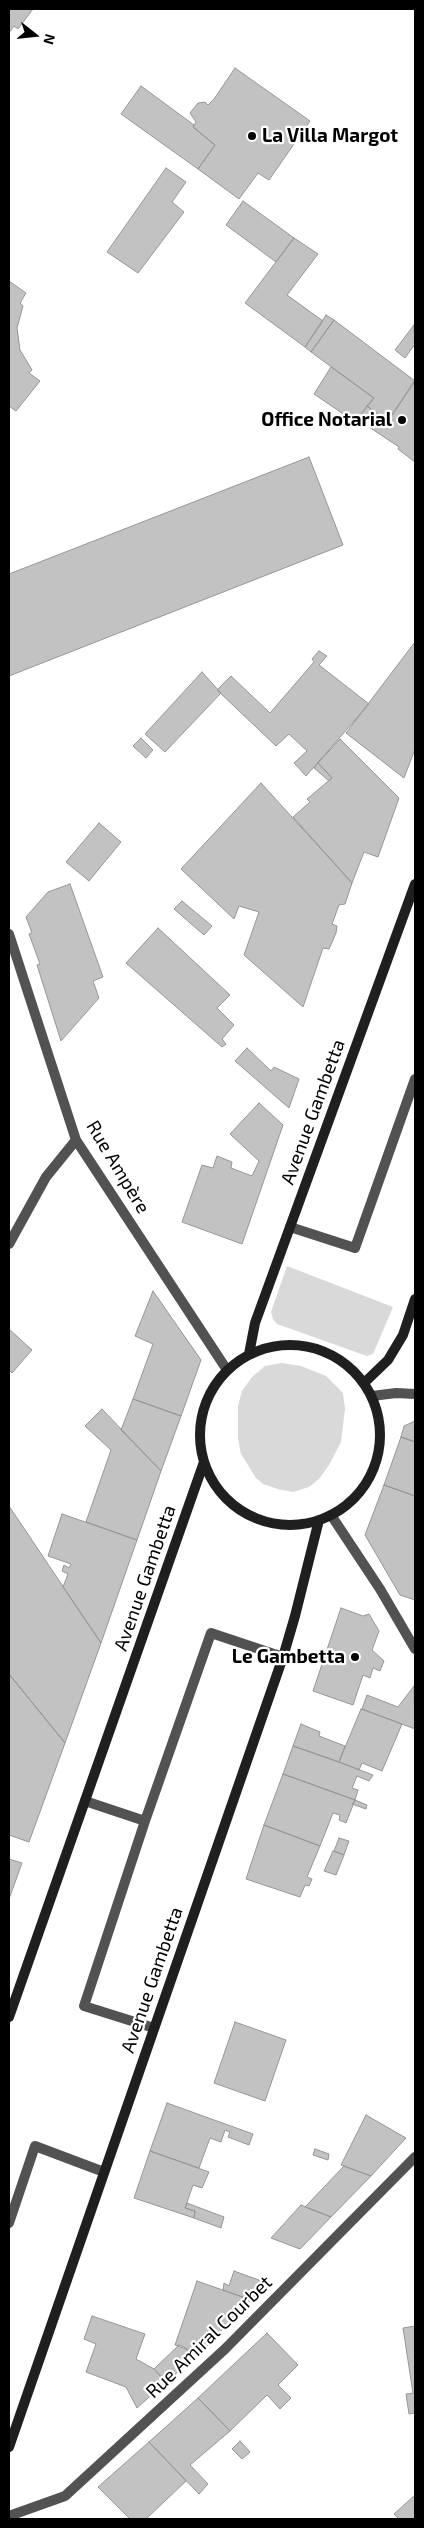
<!DOCTYPE html>
<html>
<head>
<meta charset="utf-8">
<style>
	body { margin:0 }
	#map { position:relative; width:424px; height:2528px; overflow:hidden; background:#fff; font-family:"Exo 2",sans-serif }
	canvas { display:block }
	.frame { position:absolute; inset:0; border:10px solid #000; pointer-events:none }
	.north { position:absolute; left:10px; top:10px; width:50px; height:50px; -webkit-text-stroke:4px #fff; paint-order:stroke; rotate:106deg; font-size:14px; font-weight:700; line-height:20px; text-align:center; color:#000 }
	.north::after { content:''; display:block; margin:auto; width:18px; height:22px; background:#000; clip-path:polygon(50% 0,100% 100%,50% 72%,0 100%) }
</style>
</head>
<body>
<div id="map">
<canvas width="424" height="2528"></canvas>
<div class="frame"></div>
<div class="north">N</div>
</div>
<script>
const ctx = document.querySelector('canvas').getContext('2d');
ctx.lineJoin = 'round';
function fill(path, color) { ctx.fillStyle = color; ctx.fill(path, 'evenodd'); }
const poly = rows => new Path2D(rows.map(r => 'M' + r).join(''));
function strokePath(path, color, width, dash) { ctx.strokeStyle = color; ctx.lineWidth = width; ctx.lineCap = dash ? 'butt' : 'round'; ctx.setLineDash(dash || []); ctx.stroke(path); }
function label(font, color, halo, rows, align = 'center') {
  ctx.font = font + ' "Exo 2",sans-serif'; ctx.lineWidth = 4.5; ctx.setLineDash([]); ctx.textBaseline = 'middle'; ctx.strokeStyle = halo; ctx.fillStyle = color; for (const [text, x, y, turn = 0] of rows) {
    ctx.save(); ctx.translate(x, y); ctx.rotate((+turn || 0) * Math.PI / 180); ctx.textAlign = isNaN(turn) ? turn : align; if (halo) ctx.strokeText(text, 0, 0); ctx.fillText(text, 0, 0); ctx.restore();
  }
}
fill(poly([
	[287,1266,393,1307,373,1354,367,1356,277,1324,273,1319,271,1312],
	[282,1363,301,1366,326,1376,343,1393,345,1409,341,1442,329,1465,319,1479,309,1487,293,1492,278,1489,263,1484,256,1478,241,1454,238,1439,238,1406,242,1391,252,1377,265,1366]
]), '#d9d9d9');
const building = poly([
	[9,9,33,9,18,29,14,26,9,33,9,9],
	[235,68,310,121,269,180,258,173,239,199,198,169,215,145,193,127,196,122,190,113,198,103,205,102,208,105,214,99,235,68],
	[141,86,194,125,193,127,215,145,198,169,121,114,141,86],
	[166,168,186,182,172,202,184,212,138,273,107,252,166,168],
	[243,201,294,238,276,262,226,225,243,201],
	[294,238,318,254,287,295,323,321,305,347,245,303,294,238],
	[9,281,26,293,20,303,23,306,17,328,20,350,32,370,29,373,40,381,16,411,9,406,9,281],
	[326,315,334,320,311,352,305,347,326,315],
	[334,320,415,381,386,424,380,419,382,417,367,406,374,398,311,352,334,320],
	[414,325,415,344,405,358,395,350,414,325],
	[331,367,374,398,355,422,314,394,331,367],
	[415,380,415,462,398,449,399,447,369,427,380,419,386,424,415,380],
	[367,406,382,417,377,424,362,413,367,406],
	[309,457,343,545,9,676,9,574,309,457],
	[415,642,415,749,404,778,346,733,415,642],
	[319,651,327,656,319,665,369,704,306,776,294,763,307,751,289,734,276,746,217,690,231,676,270,713,314,662,312,659,319,651],
	[202,672,221,693,165,752,145,734,202,672],
	[141,738,153,750,146,758,133,746,141,738],
	[340,739,399,798,378,857,364,852,352,883,293,817,310,802,307,799,332,778,318,763,340,739],
	[318,763,332,778,329,781,314,768,318,763],
	[261,783,352,883,345,904,339,905,332,924,337,926,336,933,329,949,323,948,303,1007,244,955,259,912,239,906,234,919,181,869,261,783],
	[99,823,121,842,89,881,66,862,99,823],
	[70,884,103,977,93,981,99,998,61,1041,37,965,40,964,29,934,32,933,26,917,48,892,70,884],
	[182,901,212,926,204,935,174,909,182,901],
	[158,928,230,995,217,1008,234,1025,222,1039,226,1044,222,1047,126,963,158,928],
	[247,1048,271,1071,274,1067,299,1079,289,1108,235,1061,247,1048],
	[259,1103,283,1125,242,1244,182,1222,202,1165,213,1168,217,1156,232,1162,231,1168,252,1176,259,1161,230,1134,259,1103],
	[153,1291,201,1360,181,1416,133,1399,153,1344,135,1336,153,1291],
	[9,1329,32,1350,12,1373,9,1370,9,1329],
	[133,1399,181,1416,161,1471,121,1430,133,1399],
	[102,1409,161,1471,137,1540,86,1522,111,1450,85,1426,102,1409],
	[415,1421,415,1442,401,1437,404,1426,415,1421],
	[401,1437,415,1442,415,1496,384,1485,401,1437],
	[384,1485,415,1496,415,1600,400,1595,365,1535,384,1485],
	[9,1506,101,1643,65,1743,9,1674,9,1506],
	[62,1514,137,1540,101,1643,63,1587,68,1574,62,1571,64,1565,69,1568,71,1564,48,1556,62,1514],
	[341,1608,363,1616,369,1614,379,1631,372,1650,384,1661,380,1671,373,1668,370,1678,363,1675,353,1705,313,1691,341,1608],
	[9,1674,65,1743,29,1842,9,1835,9,1674],
	[414,1686,415,1729,362,1709,367,1695,398,1707,414,1686],
	[361,1709,402,1724,382,1771,362,1763,359,1770,339,1762,361,1709],
	[301,1724,320,1732,319,1736,345,1746,339,1762,293,1746,301,1724],
	[293,1746,339,1762,373,1775,369,1781,357,1776,352,1788,358,1790,355,1800,283,1774,293,1746],
	[283,1774,355,1800,346,1823,339,1820,340,1815,333,1813,320,1846,264,1825,283,1774],
	[355,1800,367,1805,366,1809,352,1804,355,1800],
	[264,1825,320,1846,307,1877,312,1879,309,1886,305,1885,300,1897,246,1879,264,1825],
	[339,1838,349,1841,344,1855,334,1851,339,1838],
	[333,1851,344,1855,336,1875,324,1871,333,1851],
	[9,1859,22,1863,9,1899,9,1859],
	[235,2022,286,2040,265,2101,214,2083,235,2022],
	[167,2103,253,2134,249,2145,228,2137,230,2132,225,2130,221,2142,210,2138,199,2168,150,2151,167,2103],
	[366,2115,406,2138,371,2176,341,2165,366,2115],
	[315,2149,329,2154,328,2160,313,2155,315,2149],
	[150,2151,209,2172,202,2188,193,2185,185,2208,195,2211,194,2218,134,2198,150,2151],
	[344,2166,371,2176,331,2217,305,2207,344,2166],
	[187,2203,224,2217,221,2228,194,2218,195,2211,185,2208,187,2203],
	[301,2205,331,2217,300,2249,271,2238,301,2205],
	[234,2271,267,2283,251,2300,223,2290,224,2283,229,2286,234,2271],
	[197,2281,251,2300,199,2354,175,2345,197,2281],
	[92,2316,145,2334,136,2359,154,2369,166,2382,137,2408,126,2387,86,2372,96,2344,84,2339,92,2316],
	[415,2326,415,2413,409,2414,406,2394,413,2393,403,2328,415,2326],
	[267,2333,298,2365,278,2385,291,2398,280,2409,267,2395,230,2431,198,2398,267,2333],
	[179,2345,199,2354,166,2382,154,2369,179,2345],
	[198,2398,230,2431,190,2465,208,2484,199,2494,149,2442,198,2398],
	[240,2441,250,2452,242,2459,232,2449,240,2441],
	[149,2442,186,2481,146,2519,130,2519,98,2487,149,2442],
	[415,2495,415,2519,399,2519,394,2514,415,2495]
]);
fill(building, '#c2c2c2');
strokePath(building, '#969696', 1);
strokePath(poly([
	[290,1227,355,1248,415,1079],
	[85,1801,145,1821],
	[154,2028,84,2006,145,1821,211,1633,283,1657],
	[9,2223,35,2146,104,2172]
]), '#525252', 10);
strokePath(poly([
	[9,934,76,1140,227,1370],
	[9,1244,46,1177,76,1140],
	[372,1396,396,1393,415,1394],
	[331,1515,380,1589,415,1649],
	[9,2516,65,2496,225,2349,415,2157]
]), '#525252', 10);
strokePath(poly([
	'200 1435a90 90 0 1 1 180 0a90 90 0 1 1-180 0Z',
	[249,1354,255,1323,415,884],
	[364,1383,388,1360,403,1335,415,1299],
	[9,2017,204,1462],
	[9,2447,283,1657,295,1616,319,1520]
]), '#1f1f1f', 10);
for (const [x, y, r, color] of [
	[252,136,5,"#000"],
	[402,420,5,"#000"],
	[355,1657,5,"#000"]
]) { const dot = new Path2D(); dot.arc(x, y, r, 0, 2 * Math.PI); ctx.fillStyle = color; ctx.fill(dot); strokePath(dot, '#fff', 2); }
label('bold 19px', '#000', '#fff', [
	["La Villa Margot",262,136,"left"],
	["Office Notarial",392,420],
	["Le Gambetta",345,1657]
], 'right');
label('19px', '#000', '#fff', [
	["Avenue Gambetta",313,1112,-70],
	["Rue Ampère",118,1167,59],
	["Avenue Gambetta",145,1578,-71],
	["Avenue Gambetta",152,1980,-71],
	["Rue Amiral Courbet",209,2337,-44]
]);
</script>
</body>
</html>
